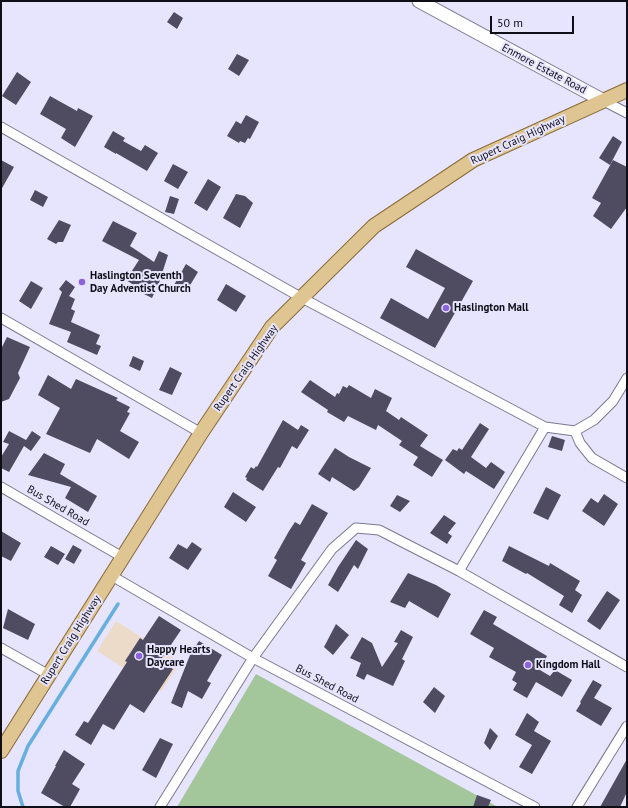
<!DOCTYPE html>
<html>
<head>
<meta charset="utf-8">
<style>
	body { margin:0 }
	#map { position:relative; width:628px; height:808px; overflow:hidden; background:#e7e4fe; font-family:"PT Sans",sans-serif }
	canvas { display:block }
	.frame { position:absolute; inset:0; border:2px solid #0f0e16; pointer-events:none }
	.scale { position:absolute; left:490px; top:16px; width:84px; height:18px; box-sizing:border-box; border:2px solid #0f0e16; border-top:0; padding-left:5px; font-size:12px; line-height:14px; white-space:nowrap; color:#0f0e16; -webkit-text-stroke:3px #e7e4fe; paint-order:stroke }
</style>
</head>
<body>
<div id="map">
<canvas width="628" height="808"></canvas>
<div class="frame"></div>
<div class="scale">50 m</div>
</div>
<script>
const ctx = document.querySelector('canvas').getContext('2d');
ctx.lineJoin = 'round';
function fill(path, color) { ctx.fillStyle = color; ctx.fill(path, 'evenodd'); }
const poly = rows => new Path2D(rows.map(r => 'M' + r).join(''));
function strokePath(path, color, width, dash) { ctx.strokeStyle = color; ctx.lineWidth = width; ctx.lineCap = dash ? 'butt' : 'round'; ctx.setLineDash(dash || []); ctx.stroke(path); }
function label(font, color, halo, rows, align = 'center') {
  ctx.font = font + ' "PT Sans",sans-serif'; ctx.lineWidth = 4; ctx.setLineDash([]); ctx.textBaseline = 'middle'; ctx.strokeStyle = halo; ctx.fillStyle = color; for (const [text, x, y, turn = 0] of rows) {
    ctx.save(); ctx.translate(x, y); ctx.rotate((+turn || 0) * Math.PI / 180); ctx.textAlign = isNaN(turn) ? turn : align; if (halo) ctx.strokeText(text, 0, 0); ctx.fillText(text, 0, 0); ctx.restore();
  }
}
fill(poly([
	[116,621,180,662,161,692,97,651]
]), '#ecdbc9');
fill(poly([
	[256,674,498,807,177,807]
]), '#a3c69a');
strokePath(poly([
	[23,807,18,791,18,771,28,746,118,604]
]), '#66afde', 3.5);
fill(poly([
	[174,12,183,18,177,29,167,22],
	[237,54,249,60,239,76,228,69],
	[17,72,31,82,16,105,2,96],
	[50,96,77,111,78,108,93,116,75,147,61,138,66,129,40,114],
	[246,115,259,122,250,139,248,138,245,143,240,141,239,143,227,136,236,121,241,124],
	[113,131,125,138,123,141,141,151,145,145,158,153,147,171,116,153,116,154,104,147],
	[613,136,622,142,610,165,599,158],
	[1,160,14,167,1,190],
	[613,160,627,167,627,207,611,229,593,216,601,203,592,198],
	[173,164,188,172,178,189,164,181],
	[208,179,221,187,207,211,194,203],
	[35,190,48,197,43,207,30,200],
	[236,194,245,196,253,203,240,228,223,218],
	[170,196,179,199,174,214,165,212],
	[59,220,71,225,63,242,58,242,56,244,47,239],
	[113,221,137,233,130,246,154,262,159,251,168,255,159,283,152,298,142,293,143,291,126,280,139,260,102,241],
	[416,249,473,281,435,348,380,318,391,298,428,319,445,288,406,267],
	[186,264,198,272,186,292,174,285],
	[66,280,75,287,69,296,75,299,71,309,75,311,71,322,100,335,96,344,101,346,97,355,67,342,71,332,49,324,62,292,59,289],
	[31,281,43,288,31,309,19,301],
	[226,284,246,296,236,312,217,300],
	[7,337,30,347,18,373,20,378,9,399,1,402,1,349],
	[133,356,144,361,140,371,129,366],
	[170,367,182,373,172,395,159,390],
	[48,375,71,389,76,379,118,398,116,400,130,407,127,412,130,413,120,431,139,442,129,459,97,439,90,453,46,434,60,408,38,395],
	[310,380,335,397,337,393,339,394,343,386,347,388,349,385,371,398,375,389,392,398,386,411,399,420,401,417,428,435,420,446,443,460,432,477,413,465,418,457,399,445,402,441,378,425,376,430,348,416,344,422,327,412,328,410,301,392],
	[283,420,298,430,301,425,309,430,297,449,292,446,280,468,278,467,263,491,246,480,247,478,245,477,251,467,254,469,256,466,257,467],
	[480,423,489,429,471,457,486,468,491,462,505,472,494,489,466,471,464,474,445,460,453,449,457,451,459,448,462,450],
	[9,431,26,440,32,431,41,437,31,451,24,446,9,472,1,468,1,457,9,444,3,442],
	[552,436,565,440,562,451,548,447],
	[335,448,349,457,371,468,359,487,354,491,332,477,330,482,318,474],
	[44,453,65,464,60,474,97,496,88,512,65,498,71,487,28,475],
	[546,487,561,495,548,520,533,513],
	[233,492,256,507,246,522,224,507],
	[604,494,618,504,604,526,582,511,591,498,598,503],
	[397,495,410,501,400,512,390,506],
	[312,504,328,513,301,560,306,563,291,589,268,576,277,560,274,558,289,531,295,522,300,525],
	[444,515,456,523,448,533,452,536,447,544,430,533],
	[1,531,21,543,11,561,1,556],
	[356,540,368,549,358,569,354,565,338,592,328,585,338,567],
	[192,542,202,549,188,570,169,558,178,544,187,549],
	[73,545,82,550,74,564,65,559],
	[51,546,65,554,58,565,44,557],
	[509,546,549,566,550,563,580,581,575,590,582,595,572,613,559,605,564,596,527,573,526,574,502,561],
	[408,573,436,585,451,594,438,618,409,601,405,608,390,602],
	[607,591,620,600,600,630,587,621],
	[8,609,35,624,28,640,3,628],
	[484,610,497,617,493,624,547,656,540,670,550,676,555,670,572,680,562,697,536,682,527,698,513,690,517,683,512,680,516,672,489,657,494,648,470,634],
	[159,616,181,630,160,661,173,669,144,713,130,704,114,730,103,724,91,745,75,735,84,721,88,723,127,662,125,661,140,638,143,640],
	[336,624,349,635,333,655,324,647],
	[401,630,413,637,402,659,405,661,393,686,367,674,364,680,356,676,361,663,350,658,362,637,372,643,382,667,398,643,394,642],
	[199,641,222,655,207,681,211,683,202,699,188,691,182,708,171,703,190,655],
	[593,680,602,685,594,698,612,708,601,726,576,711,581,703,580,702],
	[434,687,445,696,435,713,423,702],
	[527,713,539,722,534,731,551,741,532,774,519,767,532,745,515,735],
	[490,728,498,736,490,750,484,743],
	[160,738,173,744,156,778,142,770],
	[64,750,85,764,72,784,80,789,70,807,65,807,41,793,56,766,55,766],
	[627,759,627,792,620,807,600,807],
	[477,795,491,800,488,807,473,807]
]), '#4f4c62');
const minor = poly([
	[602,100,627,113],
	[1,127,302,298,545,427,575,431,594,420,613,401,627,378],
	[1,318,201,433],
	[575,431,580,443,592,458,627,478],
	[1,487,124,558],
	[459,571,545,427],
	[112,576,253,658,535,807],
	[1,648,49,675],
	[160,807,253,658,332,549,356,528,379,530,459,571,627,667],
	[577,807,627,726]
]);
const secondary = poly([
	[419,1,602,100]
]);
const primary = poly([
	[1,751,201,433,272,327,374,226,473,160,627,90]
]);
strokePath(minor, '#7b788f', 11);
strokePath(secondary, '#7b788f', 15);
strokePath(primary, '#886c38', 16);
strokePath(minor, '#fff', 9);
strokePath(secondary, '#fff', 13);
strokePath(primary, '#dfc592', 14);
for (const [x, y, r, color] of [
	[82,282,4,"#8c63dd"],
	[446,308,4,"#8c63dd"],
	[139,656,4,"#8c63dd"],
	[528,665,4,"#8c63dd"]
]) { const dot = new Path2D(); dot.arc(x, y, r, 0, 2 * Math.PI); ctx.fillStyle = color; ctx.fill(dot); strokePath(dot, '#e7e4fe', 1.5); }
label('11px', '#0f0e16', '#e7e4fe', [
	["Enmore Estate Road",544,69,28],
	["Rupert Craig Highway",518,140,-25],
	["Rupert Craig Highway",246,368,-55],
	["Bus Shed Road",58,506,30],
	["Rupert Craig Highway",71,640,-58],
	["Bus Shed Road",327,684,28]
]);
label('bold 11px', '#0f0e16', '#e7e4fe', [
	["Haslington Seventh",90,276],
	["Day Adventist Church",90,289],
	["Haslington Mall",454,308],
	["Happy Hearts",147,650],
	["Daycare",147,663],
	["Kingdom Hall",536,665]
], 'left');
</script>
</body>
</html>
